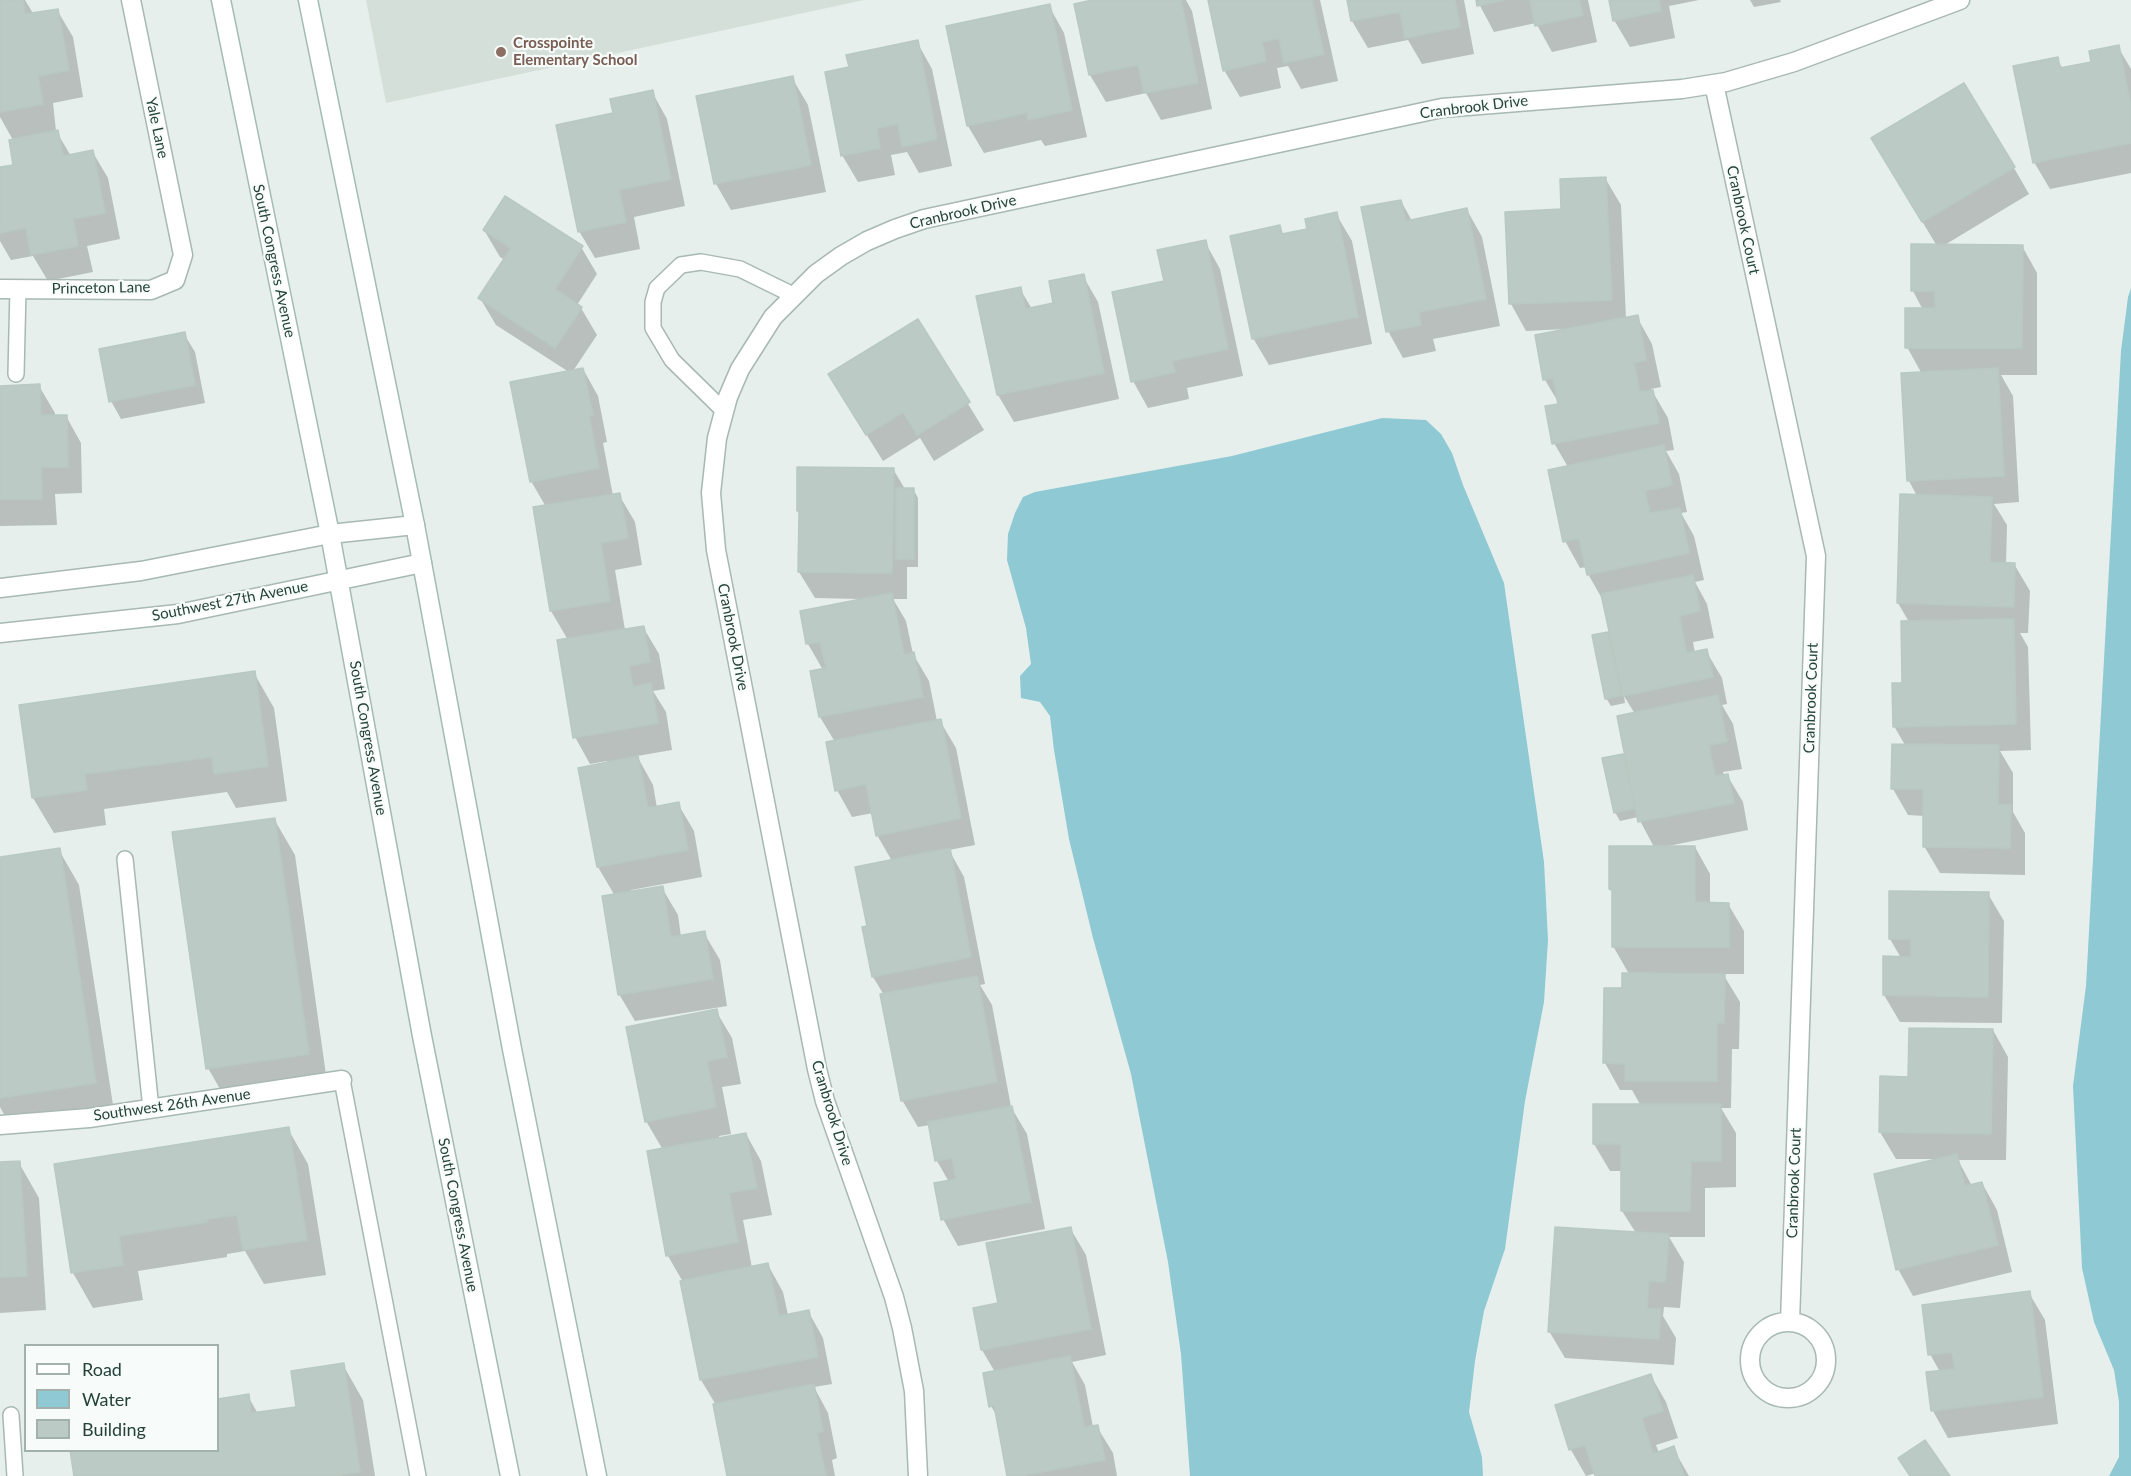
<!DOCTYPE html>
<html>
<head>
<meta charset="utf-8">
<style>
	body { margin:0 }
	#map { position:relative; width:2131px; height:1476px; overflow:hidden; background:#e6efeb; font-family:Lato,sans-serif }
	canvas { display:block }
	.legend { position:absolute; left:24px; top:1344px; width:195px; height:108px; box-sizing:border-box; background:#f7fbf9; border:2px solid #a3b1ad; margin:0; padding:8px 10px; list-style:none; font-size:18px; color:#24423a }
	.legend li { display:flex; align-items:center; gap:12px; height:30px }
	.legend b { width:30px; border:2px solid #a3b1ad }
</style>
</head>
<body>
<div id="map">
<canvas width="2131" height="1476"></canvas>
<ul class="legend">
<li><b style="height:8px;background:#fff"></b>Road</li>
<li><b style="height:16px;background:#8ec9d4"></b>Water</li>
<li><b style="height:16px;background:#bbcac4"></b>Building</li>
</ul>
</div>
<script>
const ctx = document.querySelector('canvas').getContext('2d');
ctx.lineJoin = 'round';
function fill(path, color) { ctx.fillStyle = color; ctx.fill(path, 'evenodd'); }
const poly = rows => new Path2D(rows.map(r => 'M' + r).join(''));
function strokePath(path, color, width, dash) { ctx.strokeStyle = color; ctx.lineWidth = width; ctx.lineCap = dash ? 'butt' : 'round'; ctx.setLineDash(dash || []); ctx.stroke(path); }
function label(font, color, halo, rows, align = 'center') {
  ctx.font = font + ' Lato,sans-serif'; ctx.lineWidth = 4.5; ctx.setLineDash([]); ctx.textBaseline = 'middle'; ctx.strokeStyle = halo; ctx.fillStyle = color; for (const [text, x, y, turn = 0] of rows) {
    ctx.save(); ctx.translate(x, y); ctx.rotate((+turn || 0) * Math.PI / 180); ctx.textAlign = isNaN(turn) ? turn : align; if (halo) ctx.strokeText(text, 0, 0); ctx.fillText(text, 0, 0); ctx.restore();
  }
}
fill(poly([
	[366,0,864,0,386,103]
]), '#d4dfda');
fill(poly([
	[2131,288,2131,1476,2109,1476,2119,1457,2119,1402,2114,1370,2094,1322,2082,1268,2073,1086,2086,986,2121,351,2128,297],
	[1382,418,1426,420,1441,434,1452,453,1463,485,1504,583,1544,862,1548,940,1544,1002,1525,1101,1505,1249,1484,1311,1475,1361,1469,1412,1482,1457,1483,1476,1190,1476,1181,1354,1168,1262,1131,1074,1093,938,1069,839,1054,750,1050,716,1040,702,1021,698,1020,676,1031,664,1026,628,1007,560,1008,534,1015,513,1023,497,1035,492,1232,456]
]), '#8ec9d4');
fill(poly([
	[0,0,25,0,34,15,57,10,73,37,83,97,53,103,56,131,71,156,92,151,108,178,120,239,87,246,93,272,48,281,33,256,11,260,0,241,0,169,15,166,13,140,0,117],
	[1100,0,1186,0,1192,11,1212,109,1161,120,1146,93,1106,102,1090,75],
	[1209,0,1320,0,1338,81,1301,89,1288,66,1277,68,1281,88,1240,97,1224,70],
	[1348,0,1464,0,1474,54,1422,64,1408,40,1368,48,1352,21],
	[1477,0,1588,0,1597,42,1552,52,1536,23,1494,32],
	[1610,0,1699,0,1669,6,1675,38,1630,47,1614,20],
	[1750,0,1780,0,1781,2,1754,7],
	[1049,6,1064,33,1087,137,1045,146,1041,140,984,153,968,126,947,28],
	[917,42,932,69,952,166,919,173,907,152,891,155,895,175,858,182,842,155,850,68],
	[2118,47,2131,69,2131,173,2050,189,2034,162,2057,59,2063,69,2093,63],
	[792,78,808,105,826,192,731,210,716,184],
	[652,92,667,119,685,206,634,217,640,249,595,258,579,231,615,115],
	[1888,165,2014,168,2029,194,1943,246,2022,246,2037,273,2037,375,2001,375,2013,396,2019,502,1994,504,2007,525,2006,564,2014,564,2030,591,2028,633,2020,633,2028,647,2031,750,2000,751,2013,773,2013,812,2025,833,2025,875,1940,873,1924,846,1925,816,1908,815,1893,789,1905,745,1894,726,1904,684,1909,622,1898,603,1917,496,1909,481,1922,374,1907,347,1923,310,1913,291,1937,246],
	[1605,178,1621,205,1626,319,1637,317,1652,344,1661,387,1651,389,1668,418,1674,450,1666,451,1679,474,1687,512,1681,513,1694,536,1704,580,1695,582,1707,604,1714,638,1693,642,1695,653,1706,651,1722,678,1727,704,1722,705,1733,724,1742,769,1723,772,1724,776,1727,775,1743,802,1748,830,1668,846,1668,847,1695,847,1710,874,1710,904,1728,904,1744,931,1744,974,1723,974,1740,1002,1739,1049,1732,1049,1731,1108,1721,1108,1736,1133,1736,1187,1705,1188,1705,1237,1669,1237,1684,1262,1680,1308,1664,1307,1663,1316,1676,1338,1674,1365,1565,1358,1549,1331,1636,1233,1622,1211,1622,1171,1610,1171,1594,1144,1641,1106,1632,1090,1620,1090,1605,1063,1605,990,1623,990,1629,974,1613,946,1613,894,1611,889,1654,847,1638,817,1620,821,1615,812,1623,755,1627,763,1635,714,1624,696,1625,703,1611,706,1606,698,1607,633,1612,641,1604,602,1588,574,1587,567,1580,568,1565,541,1568,467,1554,443,1560,405,1545,380,1537,337,1566,331,1566,329,1526,331,1511,304,1563,210],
	[1401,201,1412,221,1467,210,1482,237,1500,326,1433,339,1436,351,1403,358,1388,331],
	[1336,214,1352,241,1372,344,1269,365,1253,338,1279,227,1284,235,1309,230],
	[484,230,581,247,597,274,577,305,581,308,597,335,573,371,583,369,598,396,607,442,603,443,613,496,619,495,635,522,642,565,615,570,625,630,643,627,659,654,665,689,653,691,666,712,672,750,637,756,653,785,657,808,678,804,694,831,702,877,631,890,631,893,662,888,678,915,681,937,704,933,720,960,727,1006,635,1021,619,994,615,896,598,867,607,764,607,761,590,764,575,737,568,640,551,611,534,508,546,507,531,481,569,372,496,325,480,298,505,260,500,257],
	[1205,242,1220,269,1243,376,1187,388,1189,399,1148,408,1133,381,1165,282],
	[1083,276,1098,302,1119,399,1014,422,998,395,1020,289,1032,309,1055,304],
	[917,321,984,430,934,461,920,438,883,461,846,402],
	[184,334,195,352,205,403,121,419,111,401],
	[39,386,55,413,55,416,66,416,81,443,82,493,55,494,57,525,0,526,0,387],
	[893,469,905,489,913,489,918,498,918,567,907,567,907,599,893,599,906,621,913,654,929,681,937,721,940,721,956,748,975,845,949,850,964,877,985,984,980,985,992,1005,1011,1107,1027,1134,1045,1229,958,1246,943,1219,949,1182,937,1161,930,1125,918,1127,902,1100,884,995,873,977,868,927,892,861,877,835,873,813,852,817,837,790,835,742,820,717,823,670,808,644,861,599,815,598,799,572,800,514,798,510],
	[254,673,274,708,287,801,236,808,227,792,104,809,106,825,54,833,33,798],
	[274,819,295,855,328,1089,228,1103,208,1068],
	[59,850,79,885,115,1118,15,1134,0,1107,0,859],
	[1988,894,2004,921,2002,1023,1900,1022,1884,995,1885,958,1901,958,1890,939],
	[716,1011,732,1038,741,1084,722,1087,731,1134,719,1136,720,1139,746,1134,761,1161,772,1215,743,1220,752,1268,768,1265,783,1292,788,1315,808,1311,823,1338,832,1384,814,1387,828,1413,837,1458,832,1460,835,1476,728,1476,716,1405,701,1380,683,1282,668,1256,648,1153,663,1150,646,1121],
	[1993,1030,2008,1057,2006,1160,1958,1160,1972,1186,1982,1183,1997,1210,2012,1272,1913,1296,1898,1269,1937,1159,1896,1159,1880,1132,1909,1078],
	[288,1129,308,1164,326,1275,264,1284,245,1251,227,1254,227,1257,138,1271,143,1300,93,1308,73,1273,56,1165],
	[19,1163,39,1198,46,1310,0,1313,0,1164],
	[1070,1228,1086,1255,1106,1355,1072,1362,1085,1385,1093,1427,1097,1427,1113,1453,1117,1476,1009,1476,998,1418,991,1406,995,1372,982,1350,974,1310,1000,1305],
	[2029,1293,2045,1320,2058,1424,1948,1438,1933,1411,1940,1372,1930,1354],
	[343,1365,363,1400,375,1476,76,1476,218,1450,218,1401,248,1396,258,1414,298,1408],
	[1651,1376,1666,1402,1678,1438,1656,1445,1659,1453,1673,1448,1689,1476,1596,1476,1596,1473,1586,1476,1571,1450,1557,1406]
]), '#0003');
const building = poly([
	[0,0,23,0,25,14,58,9,69,70,38,76,43,104,0,112,0,0],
	[1092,0,1181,0,1198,83,1144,93,1138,65,1089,75,1074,4,1092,0],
	[1208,0,1312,0,1324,54,1284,63,1279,38,1262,42,1266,61,1223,71,1208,0],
	[1347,0,1455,0,1460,27,1405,38,1400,12,1351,21,1347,0],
	[1476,0,1504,0,1477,6,1476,0],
	[1530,0,1579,0,1583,15,1535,26,1530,0],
	[1609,0,1659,0,1661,11,1613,21,1609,0],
	[1050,4,1072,110,1028,120,1027,113,967,126,946,26,1050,4],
	[918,40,937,139,902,147,898,124,877,128,880,148,841,156,825,72,849,67,846,55,918,40],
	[2119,45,2131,107,2131,143,2033,163,2013,66,2058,57,2060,68,2091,62,2089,51,2119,45],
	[793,76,811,165,714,184,696,96,793,76],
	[1964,83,2015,167,1922,222,1871,138,1964,83],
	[653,90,671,179,619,190,626,222,578,232,556,125,613,113,610,99,653,90],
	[58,130,63,156,93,150,105,213,73,219,78,246,31,255,26,228,0,233,0,167,13,165,9,140,58,130],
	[1606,177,1612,300,1509,304,1505,212,1561,209,1560,179,1606,177],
	[505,196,583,246,555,289,582,307,555,348,478,298,511,248,483,230,505,196],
	[1401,200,1406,221,1467,208,1486,299,1419,312,1421,325,1386,332,1361,207,1401,200],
	[1337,212,1358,317,1252,339,1230,236,1280,225,1282,234,1307,229,1305,219,1337,212],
	[1206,240,1228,349,1172,361,1175,372,1131,382,1112,292,1164,281,1157,250,1206,240],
	[1911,244,2023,245,2022,348,1905,348,1905,308,1935,308,1935,291,1911,291,1911,244],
	[1084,274,1104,373,997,395,976,296,1021,287,1025,309,1053,303,1049,281,1084,274],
	[1638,315,1646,360,1634,363,1640,392,1653,390,1659,423,1552,444,1545,406,1558,404,1553,378,1543,380,1535,335,1638,315],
	[918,319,970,402,917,435,903,412,866,435,828,374,918,319],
	[185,332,195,385,109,402,99,349,185,332],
	[583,368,593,415,589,416,599,468,530,482,510,382,583,368],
	[1998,368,2004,476,1907,481,1901,373,1998,368],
	[40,384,41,415,67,415,68,467,41,467,42,499,0,499,0,386,40,384],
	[1664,445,1672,485,1645,491,1650,513,1680,508,1689,553,1587,575,1579,538,1563,542,1548,470,1664,445],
	[797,467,894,468,892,573,798,572,799,511,797,511,797,467],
	[896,488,914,488,914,559,896,559,896,488],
	[620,493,628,538,601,543,610,601,550,611,533,507,620,493],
	[1900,494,1992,497,1990,562,2015,563,2014,607,1897,603,1900,494],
	[1693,575,1700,611,1679,616,1687,653,1707,649,1713,677,1623,696,1601,594,1693,575],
	[892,593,904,655,914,652,923,697,819,717,810,671,826,668,820,642,806,644,800,611,892,593],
	[2014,619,2016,724,1893,727,1892,683,1902,683,1901,621,2014,619],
	[644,626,650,662,629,666,633,687,651,683,658,723,573,738,557,640,644,626],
	[1608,632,1622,695,1605,699,1592,635,1608,632],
	[255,671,268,766,214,774,212,757,85,774,87,790,32,798,19,705,255,671],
	[1718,695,1727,742,1709,745,1715,776,1728,774,1734,803,1638,822,1617,716,1718,695],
	[941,719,961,818,876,836,866,784,835,791,826,742,941,719],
	[1892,744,1999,745,1998,805,2011,805,2010,848,1923,847,1923,789,1891,789,1892,744],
	[1623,754,1635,808,1614,813,1602,758,1623,754],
	[638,756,648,808,679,802,688,850,597,867,578,768,638,756],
	[275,818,309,1054,206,1069,172,832,275,818],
	[1609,846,1695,846,1695,902,1729,903,1729,947,1612,947,1612,890,1609,889,1609,846],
	[60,848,96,1083,0,1098,0,857,60,848],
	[950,848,971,957,872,977,862,927,867,926,855,867,950,848],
	[663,886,671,937,705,931,713,979,618,995,602,896,663,886],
	[1889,891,1989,892,1988,997,1883,995,1883,956,1911,957,1911,939,1889,939,1889,891],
	[1622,973,1725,974,1724,1023,1717,1023,1717,1081,1625,1081,1625,1064,1603,1063,1604,988,1622,988,1622,973],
	[977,976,997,1082,901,1101,880,994,977,976],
	[717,1009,727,1057,707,1061,716,1107,645,1122,626,1027,717,1009],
	[1909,1028,1993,1029,1991,1134,1879,1132,1880,1076,1908,1077,1909,1028],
	[1593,1104,1721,1104,1721,1161,1691,1161,1690,1211,1621,1211,1621,1144,1593,1144,1593,1104],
	[1012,1106,1031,1202,941,1220,934,1183,956,1179,952,1158,935,1161,928,1122,1012,1106],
	[289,1127,307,1240,243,1250,237,1215,207,1219,208,1222,119,1236,123,1265,71,1273,54,1164,289,1127],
	[746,1133,757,1188,729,1193,738,1242,666,1256,647,1151,746,1133],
	[1957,1154,1965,1186,1982,1182,1998,1245,1896,1270,1874,1174,1957,1154],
	[20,1161,27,1276,0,1277,0,1162,20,1161],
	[1071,1227,1091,1329,981,1350,973,1308,998,1303,986,1243,1071,1227],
	[1555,1227,1669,1234,1665,1282,1649,1281,1647,1309,1661,1309,1659,1339,1548,1332,1555,1227],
	[768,1263,779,1316,809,1310,818,1357,700,1380,680,1281,768,1263],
	[2030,1291,2043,1397,1931,1411,1926,1372,1955,1369,1952,1352,1928,1355,1922,1305,2030,1291],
	[1070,1356,1084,1427,1098,1425,1105,1460,1020,1476,1007,1476,994,1405,989,1407,983,1373,1070,1356],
	[344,1363,360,1472,333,1476,74,1476,70,1450,218,1450,218,1399,249,1394,251,1413,296,1407,291,1371,344,1363],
	[1651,1374,1663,1411,1642,1418,1653,1454,1674,1446,1684,1476,1595,1476,1585,1445,1569,1450,1555,1405,1651,1374],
	[814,1384,823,1431,817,1433,826,1476,727,1476,713,1404,814,1384],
	[1925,1440,1950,1476,1910,1476,1898,1458,1925,1440]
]);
fill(building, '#bbcac4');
strokePath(building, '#b8c9c2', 1.5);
const service = poly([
	[16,374,18,289],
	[724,411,672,360,653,328,653,302,657,288,681,265,701,262,740,269,793,295],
	[125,859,151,1109],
	[342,1080,418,1476],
	[11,1415,15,1476]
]);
const minor = poly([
	[1714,84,1816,556,1790,1322],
	[0,289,151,290,175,280,183,255,131,0],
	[0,588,141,571,330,534,415,525],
	[0,633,178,614,422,563],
	[0,1125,89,1118,342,1080],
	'1750 1360a38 38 0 1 1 76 0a38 38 0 1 1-76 0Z',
	[918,1476,914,1391,902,1328,894,1297,825,1101,817,1069,716,550,711,493,717,438,728,397,740,369,773,317,816,274,841,256,867,241,895,229,924,219,1442,108,1682,89,1726,82,1794,62,1960,0]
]);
const secondary = poly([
	[221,0,330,534,422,1036,510,1476],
	[308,0,415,525,512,1049,597,1476]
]);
strokePath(service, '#a8b8b2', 18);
strokePath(minor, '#a8b8b2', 21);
strokePath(secondary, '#a4bbb3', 21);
strokePath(service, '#fff', 15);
strokePath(minor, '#fff', 18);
strokePath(secondary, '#fff', 18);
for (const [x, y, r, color] of [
	[501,52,6,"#8d6e63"]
]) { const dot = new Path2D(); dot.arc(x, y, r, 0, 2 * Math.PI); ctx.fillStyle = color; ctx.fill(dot); strokePath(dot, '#f7fbf9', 2); }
label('bold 15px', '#785e54', '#f7fbf9', [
	["Crosspointe",513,43],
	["Elementary School",513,60]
], 'left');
label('15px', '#24423a', '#f7fbf9', [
	["Cranbrook Drive",1474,107,-7],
	["Yale Lane",157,128,78],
	["Cranbrook Drive",963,212,-13],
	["Cranbrook Court",1743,220,78],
	["South Congress Avenue",274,261,78],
	["Princeton Lane",101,288,-1],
	["Southwest 27th Avenue",230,601,-11],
	["Cranbrook Drive",733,637,79],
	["Cranbrook Court",1811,698,-88],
	["South Congress Avenue",368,738,80],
	["Southwest 26th Avenue",172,1105,-8],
	["Cranbrook Drive",832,1113,73],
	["Cranbrook Court",1794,1183,-88],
	["South Congress Avenue",458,1215,79]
]);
</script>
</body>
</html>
